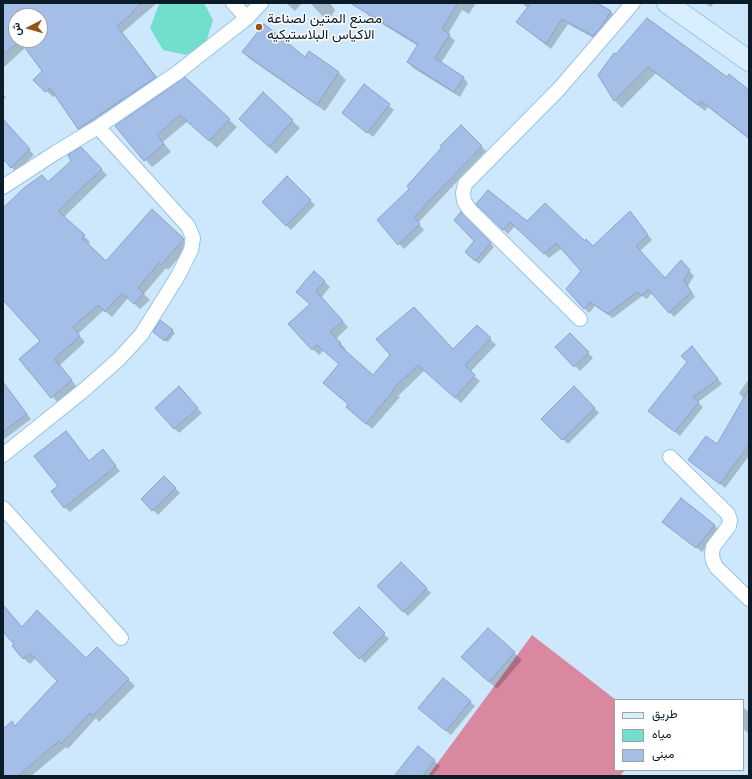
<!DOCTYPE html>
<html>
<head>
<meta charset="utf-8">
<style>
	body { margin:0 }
	#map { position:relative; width:752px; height:779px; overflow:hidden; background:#cde8fc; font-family:"Fira Sans",Vazirmatn,sans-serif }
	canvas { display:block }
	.frame { position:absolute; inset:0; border:4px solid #0b1c28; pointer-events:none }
	.legend { position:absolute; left:614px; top:699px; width:130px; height:72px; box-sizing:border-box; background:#fff; border:1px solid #9da4a9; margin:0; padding:5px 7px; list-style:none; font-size:12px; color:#0b1c28 }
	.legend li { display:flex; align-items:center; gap:8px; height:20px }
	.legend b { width:20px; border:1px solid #9da4a9 }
	.north { position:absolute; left:8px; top:8px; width:40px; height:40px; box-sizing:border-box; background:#fff; border:1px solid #9da4a9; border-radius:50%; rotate:264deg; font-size:11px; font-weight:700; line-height:16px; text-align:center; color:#0b1c28 }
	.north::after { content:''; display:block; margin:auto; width:14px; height:18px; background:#925617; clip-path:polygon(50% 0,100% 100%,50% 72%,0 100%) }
</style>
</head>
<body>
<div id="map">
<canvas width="752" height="779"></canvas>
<div class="frame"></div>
<ul class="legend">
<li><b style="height:5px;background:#d9eefe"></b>طريق</li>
<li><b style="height:11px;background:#72decc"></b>مياه</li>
<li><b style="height:11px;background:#a5bee8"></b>مبنى</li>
</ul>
<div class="north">ش</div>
</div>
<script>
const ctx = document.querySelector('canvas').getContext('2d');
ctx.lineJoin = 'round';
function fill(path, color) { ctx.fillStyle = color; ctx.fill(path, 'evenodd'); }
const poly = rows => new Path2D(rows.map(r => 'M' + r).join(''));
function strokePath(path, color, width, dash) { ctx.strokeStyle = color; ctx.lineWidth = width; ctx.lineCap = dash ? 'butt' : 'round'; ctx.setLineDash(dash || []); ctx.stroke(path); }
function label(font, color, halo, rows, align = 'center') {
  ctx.font = font + ' "Fira Sans",Vazirmatn,sans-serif'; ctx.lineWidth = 3; ctx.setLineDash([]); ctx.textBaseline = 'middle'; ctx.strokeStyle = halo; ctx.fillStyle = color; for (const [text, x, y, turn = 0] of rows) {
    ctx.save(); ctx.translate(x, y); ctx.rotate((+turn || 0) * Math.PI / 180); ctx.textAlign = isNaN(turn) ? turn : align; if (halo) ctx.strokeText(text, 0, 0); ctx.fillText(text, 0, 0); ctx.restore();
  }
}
fill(poly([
	[532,635,616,700,615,770,625,770,620,776,428,776]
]), '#da88a0');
fill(poly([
	[161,3,204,3,213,20,206,42,186,55,163,50,150,28,159,4]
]), '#72decc');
fill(poly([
	[8,3,157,3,122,33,162,84,85,135,78,129,56,95,53,97,34,80,44,71,26,47,3,68,3,7],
	[16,16,40,16,40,40,16,40],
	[286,3,302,3,295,11],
	[310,3,330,3,335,10,328,22],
	[368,3,476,3,469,14,462,10,448,34,455,41,441,63,463,77,468,83,460,97,413,68,408,62,418,46,369,16,364,10],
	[521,3,595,3,611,12,616,17,599,41,568,24,551,49,517,22,528,8],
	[705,3,714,3,711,7],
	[243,52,305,58,310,52,339,73,346,80,325,111,250,59],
	[614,54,727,79,749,91,749,139,708,107,705,111,656,73,622,108,615,101,599,75],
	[185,79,237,127,217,148,188,121,163,142,171,152,152,167,116,126],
	[364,85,394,110,373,137,348,117],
	[3,94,6,97,3,101],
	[263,94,300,128,276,154,247,126],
	[3,120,34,155,16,172,3,158],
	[461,126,486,151,418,223,424,230,404,249,378,220,411,189],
	[81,149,107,175,64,217,90,242,87,245,106,262,152,211,189,246,168,270,166,268,144,294,150,300,140,309,128,298,112,317,104,310,78,334,85,342,60,365,77,387,58,403,20,359,41,341,3,298,3,209,49,183,72,161],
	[287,178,315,205,291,230,263,202],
	[477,204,585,242,593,248,630,212,652,240,640,251,665,279,681,262,694,276,688,286,695,297,674,317,652,293,647,299,642,296,613,318,595,306,589,313,567,289,582,271,562,248,549,258,515,226,508,234],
	[461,214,494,247,479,264,466,252,476,241],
	[324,281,330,287,321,298,348,327,336,339,346,349,344,351,373,376,454,350,477,326,496,345,470,372,480,381,461,403,425,370,398,396,400,397,372,429,353,413,349,404,340,364,324,350,319,355,313,349,310,304,297,292],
	[161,322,175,333,168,342,156,334],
	[570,334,593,358,580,371,557,347],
	[697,353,722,384,698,402,703,407,680,436,654,415],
	[749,379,749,456,725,488,690,460,717,445,744,399,739,393],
	[574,387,599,413,568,444,543,419],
	[184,393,202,413,179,433,174,428],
	[3,395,13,396,31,419,3,440],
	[71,437,90,462,108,456,120,471,70,512,65,507,59,486],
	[164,477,180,493,158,515,142,499],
	[714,525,719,530,702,552,669,526],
	[401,563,431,593,408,616,378,586],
	[3,606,22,628,86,659,97,648,135,686,99,722,96,718,68,749,66,747,31,776,5,776,3,774,3,730,12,722,16,727,59,681,36,658,30,664,23,658,15,645,3,630],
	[359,609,389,639,365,663,335,633],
	[488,629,522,660,497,689,470,665],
	[470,702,475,706,451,735,424,713],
	[744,708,749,712,749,734,743,729],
	[418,747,440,766,432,776,395,776]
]), '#0003');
const building = poly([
	[3,3,142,3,132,12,133,13,117,26,156,77,78,129,50,88,45,92,33,80,42,71,20,41,3,55,3,3],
	[16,16,40,16,40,40,16,40,16,16],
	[350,3,458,3,442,29,450,34,435,58,464,77,454,92,407,62,418,44,350,3],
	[531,3,597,3,611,11,601,27,593,36,562,19,546,44,516,22,531,3],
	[647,18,727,77,729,74,749,90,749,138,701,101,698,105,648,67,614,101,598,75,614,53,616,54,647,18],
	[264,24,305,57,309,51,339,72,317,105,242,52,264,24],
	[185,77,230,119,209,141,180,115,157,135,164,144,144,161,115,126,185,77],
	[364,84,390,104,367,133,342,113,364,84],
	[263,92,293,120,269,147,239,119,263,92],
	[3,119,30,149,11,168,3,159,3,119],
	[461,125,482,146,414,217,420,224,398,245,377,220,409,189,407,186,442,147,440,146,461,125],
	[81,147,102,169,58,211,85,235,82,238,106,261,152,209,184,239,161,265,159,263,138,288,144,293,134,304,122,293,105,312,98,305,73,327,80,336,54,359,72,380,51,398,19,359,40,341,3,300,3,208,24,188,42,175,48,182,71,161,68,155,81,147],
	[287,176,311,200,286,226,262,202,287,176],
	[488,190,527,221,545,203,585,241,586,239,593,246,630,211,648,235,636,246,665,278,681,260,690,270,684,280,691,292,669,313,648,289,642,296,637,292,608,314,590,302,584,309,566,289,581,271,556,243,544,254,510,222,503,230,476,204,488,190],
	[461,212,491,243,475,261,465,252,474,241,454,220,461,212],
	[314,271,325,281,316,291,343,321,330,332,341,343,339,345,373,375,390,355,376,339,414,307,453,349,477,325,491,338,465,365,475,375,455,398,418,365,393,389,394,390,366,424,346,407,348,404,323,383,339,364,317,345,312,350,288,324,310,304,296,292,314,271],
	[160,320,173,330,165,341,153,332,160,320],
	[570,333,589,352,574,367,555,347,570,333],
	[692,346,718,379,693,397,699,402,675,432,648,411,687,362,681,356,692,346],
	[3,382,27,414,3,432,3,382],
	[179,386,198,408,174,429,155,408,179,386],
	[574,386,595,408,562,440,541,419,574,386],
	[749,389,749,445,720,484,688,460,706,436,717,444,749,389],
	[66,431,89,461,103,449,116,466,64,508,51,491,58,486,34,456,66,431],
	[164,476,176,488,152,511,141,499,164,476],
	[681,498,715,525,696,548,662,522,681,498],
	[401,562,427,588,403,612,377,586,401,562],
	[3,605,22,627,37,610,86,658,97,647,129,679,93,716,90,713,61,744,59,741,18,776,3,776,3,729,12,721,15,726,57,681,30,653,23,659,12,646,14,644,3,632,3,605],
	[359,607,385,633,359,659,333,633,359,607],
	[488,628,515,652,489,682,461,657,488,628],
	[443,678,471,701,446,731,418,708,443,678],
	[418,746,435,760,423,776,394,776,418,746]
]);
fill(building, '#a5bee8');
strokePath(building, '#8aa1ca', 1);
const street = poly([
	[233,3,247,18],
	[3,187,55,153,98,127,177,73,247,18,261,3],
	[580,319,469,209,464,201,463,193,465,184,559,89,633,3],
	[3,455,84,390,119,359,141,335,178,276,191,250,193,238,188,226,98,127],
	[670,457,728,514,730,520,729,526,713,547,712,554,713,561,717,568,749,599],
	[3,508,121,638]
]);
const secondary = poly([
	[667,3,749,61]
]);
strokePath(street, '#97c3e4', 16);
strokePath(secondary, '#97c3e4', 22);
strokePath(street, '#fff', 14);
strokePath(secondary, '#d9eefe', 20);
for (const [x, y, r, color] of [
	[259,27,4,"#925617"]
]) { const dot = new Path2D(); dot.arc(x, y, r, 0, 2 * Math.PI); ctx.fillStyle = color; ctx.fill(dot); strokePath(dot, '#fff', 1.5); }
label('14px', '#0b1c28', '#fff', [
	["مصنع المتين لصناعة",267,19],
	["الاكياس البلاستيكيه",267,35]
], 'left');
</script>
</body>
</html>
